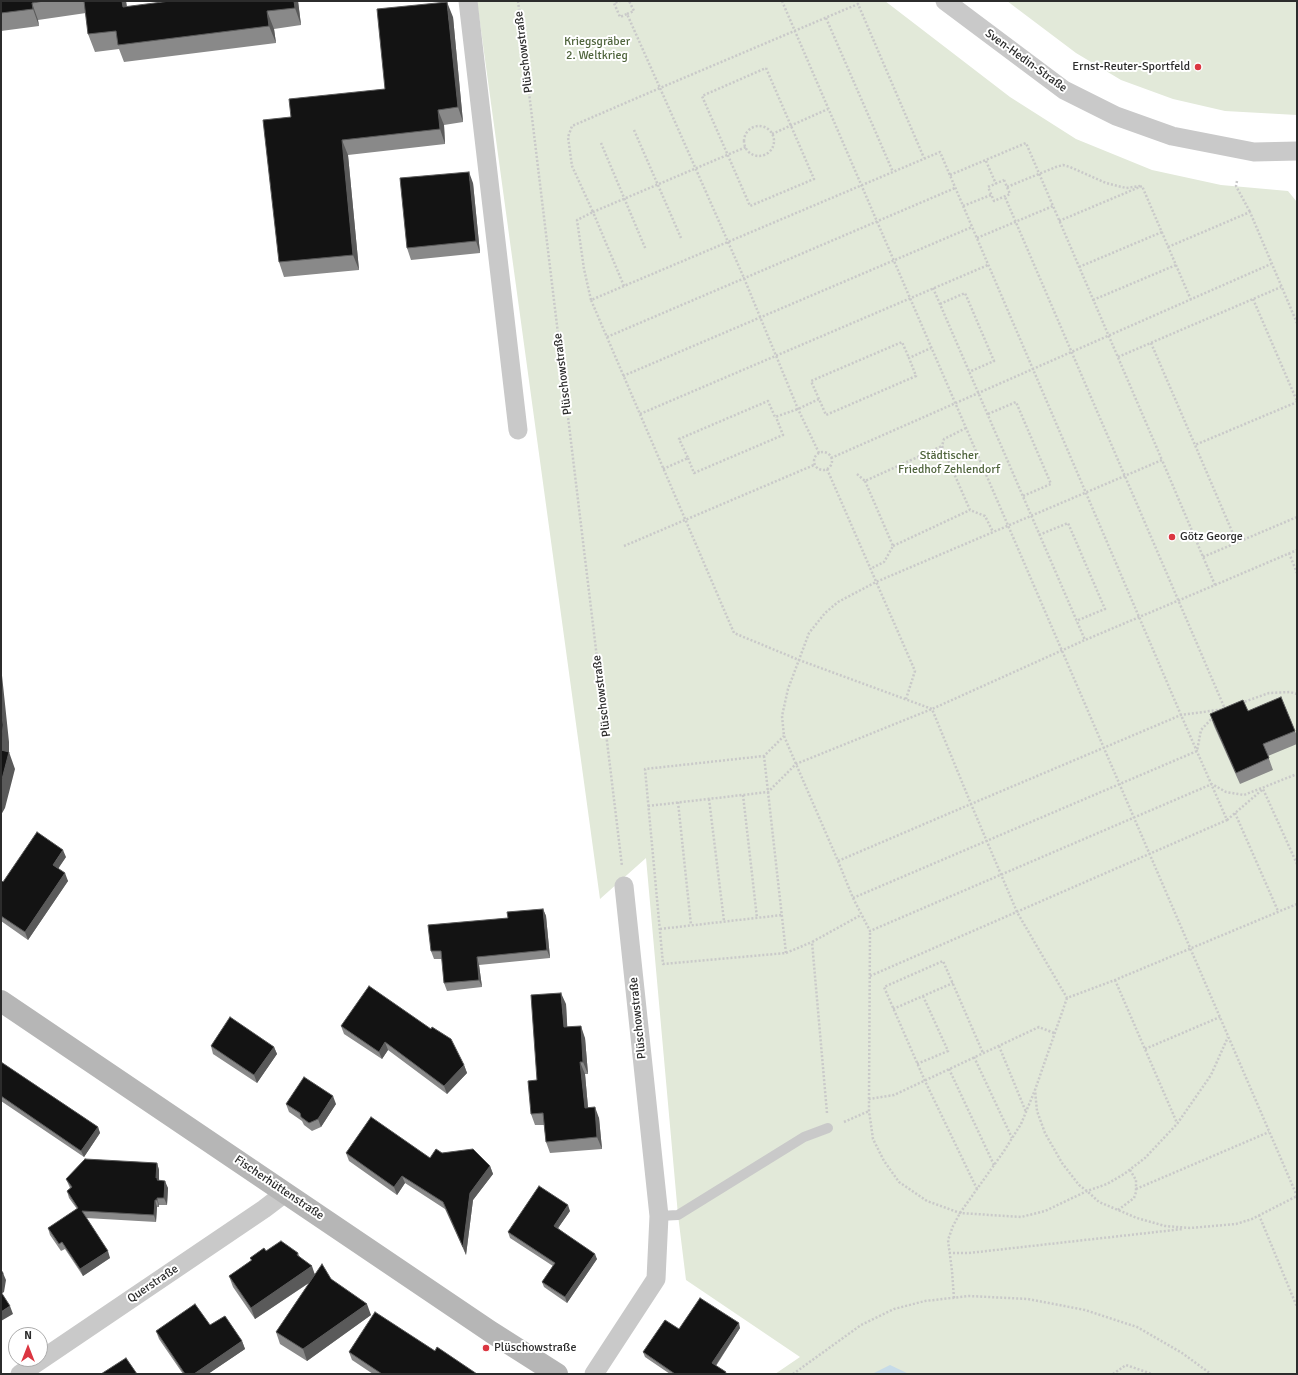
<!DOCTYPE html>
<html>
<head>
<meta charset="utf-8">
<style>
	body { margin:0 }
	#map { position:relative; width:1298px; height:1375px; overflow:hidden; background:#fff; font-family:Signika,sans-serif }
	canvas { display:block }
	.frame { position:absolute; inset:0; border:2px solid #2c2c2c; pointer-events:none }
	.north { position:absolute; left:8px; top:1327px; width:40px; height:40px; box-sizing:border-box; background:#fff; border:1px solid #ababab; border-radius:50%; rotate:0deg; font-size:11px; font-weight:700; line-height:16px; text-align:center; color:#2c2c2c }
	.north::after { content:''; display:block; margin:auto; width:14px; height:18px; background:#db3641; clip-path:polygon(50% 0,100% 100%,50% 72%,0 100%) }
</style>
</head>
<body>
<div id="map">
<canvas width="1298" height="1375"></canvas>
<div class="frame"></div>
<div class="north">N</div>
</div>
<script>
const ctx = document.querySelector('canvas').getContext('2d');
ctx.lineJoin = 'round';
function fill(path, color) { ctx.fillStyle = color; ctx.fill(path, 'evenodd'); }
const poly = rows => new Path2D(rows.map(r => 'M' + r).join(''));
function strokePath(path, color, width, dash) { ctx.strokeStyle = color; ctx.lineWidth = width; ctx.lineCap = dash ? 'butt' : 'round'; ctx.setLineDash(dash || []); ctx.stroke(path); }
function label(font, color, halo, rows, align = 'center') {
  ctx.font = font + ' Signika,sans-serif'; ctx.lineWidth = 4; ctx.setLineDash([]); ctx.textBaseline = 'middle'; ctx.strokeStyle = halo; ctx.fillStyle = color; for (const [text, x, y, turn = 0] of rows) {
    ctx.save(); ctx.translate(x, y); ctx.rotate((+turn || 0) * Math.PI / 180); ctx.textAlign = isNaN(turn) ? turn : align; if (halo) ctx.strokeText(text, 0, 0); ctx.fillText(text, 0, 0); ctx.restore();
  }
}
fill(poly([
	[477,1,885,1,1010,97,1076,139,1152,170,1221,185,1288,191,1297,202,1297,1374,775,1374,800,1357,686,1280,678,1215,646,858,600,899],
	[1007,1,1297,1,1297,115,1225,111,1173,99,1121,80,1076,53]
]), '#e2e9d9');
fill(poly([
	[890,1365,909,1374,872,1374]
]), '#c6dbe8');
strokePath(poly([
	[518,1,622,866],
	[782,1,1297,1196],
	[627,14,634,11,629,1],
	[826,18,893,172],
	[766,68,814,179,750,206,702,96,766,68],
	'744 141a15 15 0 1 1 30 0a15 15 0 1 1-30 0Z',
	[634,130,681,238],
	[772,134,828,109],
	[601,143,646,250],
	[986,161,996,184],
	[950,175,1026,143,1162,460],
	[1004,180,1010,194,994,201,988,187,1004,180],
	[1237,181,1236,186,1250,212],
	[1007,187,1056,167,1063,165,1070,167,1106,183,1126,188,1140,186],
	[963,206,991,195],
	[1059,221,1142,186,1191,300],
	[977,238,1053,206],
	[1168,247,1250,212,1297,323],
	[1079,267,1162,232],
	[624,286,593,212,746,147],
	[933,288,1085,640],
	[1253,299,1297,401],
	[591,300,584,269,577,220,593,212,572,166,568,137,572,126,660,88,627,14,620,17,614,3,620,1],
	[1093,300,1176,265],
	[940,304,965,293,994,361,969,372],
	[607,337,955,188],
	[1151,343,1195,445],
	[1118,357,1281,287],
	[623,376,972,227],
	[819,399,811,381,902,342,909,358],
	[640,414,988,265],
	[988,414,1016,402,1051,484,1023,496],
	[966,428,944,439,942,446,970,510,985,516,993,532],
	'814 461a9 9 0 1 1 18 0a9 9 0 1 1-18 0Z',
	[819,453,798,409,744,278,660,88,858,4,924,158],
	[688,458,694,473,783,435,776,417],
	[831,458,1271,264],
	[663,469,688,458,679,439,768,401,775,417,798,409,819,399,826,415,916,376,909,358,931,348],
	[827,469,915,671,906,699],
	[857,474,865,481,942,446],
	[865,481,893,546,884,562,870,569],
	[1039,535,1068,523,1105,609,1076,621],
	[1237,543,1195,445,1297,402],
	[624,546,814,465],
	[893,546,970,510],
	[1289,553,1297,573],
	[1203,557,1297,517],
	[1215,585,1297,550],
	[1241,703,1269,693,1290,692,1297,694],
	[764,756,786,953,663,964,645,769,764,756,784,736],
	[743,795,757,918],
	[709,799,724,921],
	[678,802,691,925],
	[648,806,768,792,796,764,932,709,1085,640,1215,585,1162,460,876,582,838,602,825,613,809,633,788,689,782,716,784,736,796,764,838,861,853,898,1197,751,1201,730,1214,716],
	[1235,813,1278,911],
	[1227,820,1263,789,1297,864],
	[838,861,971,804,1017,912,1067,998,1115,980,1297,904],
	[853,898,870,931,1212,784,1226,792,1244,795,1297,774],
	[660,929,782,915],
	[786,953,812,942],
	[870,976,1227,820,1181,715,940,152,591,300,734,633,799,660,932,709,971,804,1181,715,1225,709,1005,197],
	[1115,980,1177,1123],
	[1067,998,1035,1090,1037,1111,1045,1133,1062,1163,1079,1185,1087,1191,1099,1202,1137,1218,1165,1226,1190,1228,1236,1224,1252,1219,1297,1196],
	[893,1009,953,983],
	[1054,1033,1039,1027,894,1095,869,1099,869,1111,873,1139,884,1161,899,1182,927,1201,960,1213,1021,1217,1045,1211,1087,1191,1107,1184,1124,1174,1145,1158,1177,1124,1211,1075,1228,1037],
	[999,1046,1026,1112],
	[1145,1049,1220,1017],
	[974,1057,1012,1138],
	[917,1064,948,1051,923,996],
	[949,1069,994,1165],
	[869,1099,870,931],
	[827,1113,812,942,861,915],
	[844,1122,869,1111],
	[977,1189,925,1081,884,987,943,961,983,1053],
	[1136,1189,1269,1132],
	[1118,1210,1134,1198,1136,1192,1136,1180,1130,1170],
	[1259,1215,1297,1307],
	[949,1253,969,1253,1183,1229],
	[954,1298,952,1271,948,1240,953,1226,960,1213,1004,1151,1021,1124,1035,1090],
	[793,1374,861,1325,894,1309,925,1301,969,1296,1028,1299,1085,1310,1137,1327,1182,1353,1211,1374],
	[1113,1374,1126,1365,1152,1374]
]), '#c9c9c9', 2.5, [2, 2]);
strokePath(poly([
	[659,1216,678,1215,804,1137,828,1128]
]), '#c9c9c9', 10);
strokePath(poly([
	[468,1,518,430],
	[945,1,1064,90,1116,116,1172,136,1254,152,1297,151],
	[20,1374,264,1209,285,1193],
	[594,1374,656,1279,659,1216,624,886]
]), '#c9c9c9', 19);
strokePath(poly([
	[1,1001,491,1332,557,1374]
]), '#b6b6b6', 22);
fill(poly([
	[1,1,126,1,127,7,298,1,301,25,274,29,276,43,124,62,119,49,95,52,88,34,86,13,38,20,39,26,1,31],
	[453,17,463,122,444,125,445,144,348,155,359,270,284,277,279,262,291,117,385,89],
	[473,183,480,253,411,260,407,248],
	[1248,711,1295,731,1297,736,1297,744,1268,756,1273,770,1240,784,1214,726,1210,714],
	[66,857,58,868,68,881,28,940,1,921,1,880,3,882],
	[543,909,546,916,550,958,479,965,482,987,447,991,444,983,442,959,434,959,431,951,508,918],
	[566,1004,567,1027,585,1038,588,1074,585,1074,588,1107,599,1118,602,1149,550,1153,546,1142,544,1125,535,1125,531,1114,537,1080],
	[341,1026,464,1065,467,1073,447,1094,388,1050,382,1059,344,1034],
	[211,1046,274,1047,277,1054,257,1083,213,1054],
	[1,1062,98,1127,100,1133,84,1157,1,1101],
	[286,1104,336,1104,321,1127,312,1131,304,1125,302,1121,289,1112],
	[346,1153,430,1158,442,1153,490,1166,493,1174,473,1200,466,1255,445,1209,405,1183,397,1195,349,1161],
	[157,1163,159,1170,159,1180,168,1188,167,1205,159,1205,159,1207,157,1207,156,1222,86,1218,110,1258,83,1276,65,1249,61,1251,50,1235,48,1228,77,1209,69,1198,67,1191,70,1188,66,1179],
	[570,1211,558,1228,597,1259,567,1303,544,1287,542,1282,553,1266,510,1238,508,1232],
	[266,1251,298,1253,300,1258,315,1274,331,1279,371,1315,307,1361,280,1344,276,1332,309,1283,255,1319,233,1287,229,1276,251,1261,250,1258],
	[210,1325,242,1341,245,1349,208,1374,183,1374,159,1339,156,1331],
	[740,1328,716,1366,726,1374,670,1374,645,1357,643,1352,679,1329],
	[435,1351,477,1374,373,1374,352,1360,349,1352]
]), '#898989');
fill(poly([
	[122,1,126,1,129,24,123,7],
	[294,1,298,1,301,25,295,8],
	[447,2,453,17,463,122,458,107],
	[32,3,38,20,39,26,33,9],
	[267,11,274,29,276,43,269,26],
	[438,110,444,125,445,144,440,129],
	[342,140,348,155,359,270,353,255],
	[469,172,473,183,480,253,476,241],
	[1,666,9,742,9,752,15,769,5,808,1,815],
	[63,850,66,857,56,872,53,865],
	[65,873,68,881,28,940,25,932],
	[543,909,546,916,550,958,547,950],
	[477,957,479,965,482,987,479,980],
	[561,993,566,1004,568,1039,564,1027],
	[581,1026,585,1038,588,1074,583,1062],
	[385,1042,388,1050,382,1059,379,1052],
	[274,1047,277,1054,257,1083,254,1075],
	[580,1062,585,1074,589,1119,585,1108],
	[464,1065,467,1073,447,1094,444,1086],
	[333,1096,336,1104,321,1127,318,1119],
	[595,1107,599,1118,602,1149,597,1137],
	[98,1127,100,1133,84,1157,81,1151],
	[157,1163,159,1170,159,1180,161,1185,156,1178],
	[490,1166,493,1174,473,1200,466,1255,463,1247,470,1193],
	[402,1176,405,1183,397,1195,394,1187],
	[165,1181,168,1188,167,1205,164,1198],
	[157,1198,159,1205,159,1207,157,1200],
	[155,1200,157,1207,156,1222,154,1215],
	[568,1205,570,1211,556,1231,554,1226],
	[108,1251,110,1258,83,1276,80,1269],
	[595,1254,597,1259,567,1303,565,1297],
	[312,1266,316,1278,255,1319,251,1308],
	[3,1273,6,1280,4,1292,1,1294,1,1284],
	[367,1304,371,1315,307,1361,303,1349],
	[10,1306,13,1314,1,1321,1,1312],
	[739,1323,740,1328,714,1368,712,1363],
	[242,1341,245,1349,208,1374,194,1374]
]), '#5a5a5a');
const building = poly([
	[1,1,44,1,32,3,33,9,1,13,1,1],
	[84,1,122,1,123,7,170,1,294,1,295,8,267,11,269,26,118,45,116,31,88,34,84,1],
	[447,2,458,107,438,110,440,129,342,140,353,255,279,262,263,120,291,117,289,99,385,89,377,9,447,2],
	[469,172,476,241,407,248,400,178,469,172],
	[1281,697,1295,731,1263,744,1269,758,1236,773,1210,714,1243,700,1248,711,1281,697],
	[1,705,3,725,1,750,9,752,1,783,1,705],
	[37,832,63,850,53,865,65,873,25,932,1,916,1,880,3,882,37,832],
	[543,909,547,950,477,957,479,980,444,983,441,951,431,951,428,925,508,918,507,912,543,909],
	[369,986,431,1029,432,1027,451,1039,464,1065,444,1086,385,1042,379,1052,341,1026,369,986],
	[561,993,564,1027,581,1026,583,1062,580,1062,585,1108,595,1107,597,1137,546,1142,543,1113,531,1114,528,1081,537,1080,531,995,561,993],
	[230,1017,274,1047,254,1075,211,1046,230,1017],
	[1,1062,98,1127,81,1151,1,1096,1,1062],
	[304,1077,333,1096,318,1119,309,1123,301,1117,300,1113,286,1104,304,1077],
	[371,1117,430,1158,436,1149,442,1153,473,1149,490,1166,470,1193,463,1247,443,1202,402,1176,394,1187,346,1153,371,1117],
	[85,1159,157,1163,156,1178,158,1178,157,1180,165,1181,164,1198,157,1198,157,1200,155,1200,154,1215,82,1211,108,1251,80,1269,62,1242,59,1244,48,1228,78,1208,67,1191,72,1187,66,1179,85,1159],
	[539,1186,568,1205,554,1226,595,1254,565,1297,542,1282,555,1263,508,1232,539,1186],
	[281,1241,298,1253,297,1255,312,1266,251,1308,229,1276,252,1260,250,1258,264,1248,266,1251,281,1241],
	[322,1264,331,1279,367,1304,303,1349,276,1332,322,1264],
	[1,1270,3,1273,1,1284,1,1270],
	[1,1292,10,1306,1,1312,1,1292],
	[700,1298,739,1323,712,1363,726,1372,725,1374,675,1374,643,1352,665,1320,679,1329,700,1298],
	[195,1304,210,1325,225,1316,242,1341,194,1374,185,1374,156,1331,195,1304],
	[375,1312,435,1351,437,1347,477,1374,382,1374,349,1352,375,1312],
	[126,1358,137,1374,101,1374,126,1358]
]);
fill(building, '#131313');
strokePath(building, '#5a5a5a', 1);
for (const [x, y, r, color] of [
	[1198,67,4,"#db3641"],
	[1172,537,4,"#db3641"],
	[486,1348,4,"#db3641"]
]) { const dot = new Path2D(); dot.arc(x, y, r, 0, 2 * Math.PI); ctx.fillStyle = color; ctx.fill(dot); strokePath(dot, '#fff', 1.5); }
label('12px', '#4f643c', '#fff', [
	["Kriegsgräber",597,42],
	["2. Weltkrieg",597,56],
	["Städtischer",949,456],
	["Friedhof Zehlendorf",949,470]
]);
label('12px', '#2c2c2c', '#fff', [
	["Plüschowstraße",524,52,-97],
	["Sven-Hedin-Straße",1026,61,36],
	["Plüschowstraße",563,374,-97],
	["Plüschowstraße",602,696,-97],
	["Plüschowstraße",638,1018,-96],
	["Fischerhüttenstraße",279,1188,34],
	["Querstraße",153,1284,-34]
]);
label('12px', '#2c2c2c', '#fff', [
	["Ernst-Reuter-Sportfeld",1190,67,"right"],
	["Götz George",1180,537],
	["Plüschowstraße",494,1348]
], 'left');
</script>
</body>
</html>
